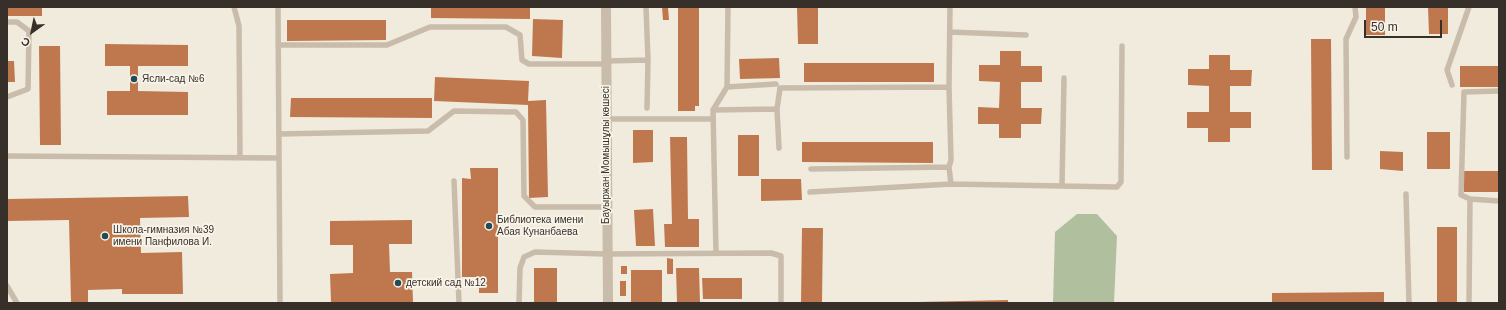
<!DOCTYPE html>
<html>
<head>
<meta charset="utf-8">
<style>
	body { margin:0 }
	#map { position:relative; width:1506px; height:310px; overflow:hidden; background:#f1ebde; font-family:Arial,sans-serif }
	canvas { display:block }
	.frame { position:absolute; inset:0; border:8px solid #372f29; pointer-events:none }
	.north { position:absolute; left:12px; top:12px; width:40px; height:40px; -webkit-text-stroke:3px #f9f4ea; paint-order:stroke; rotate:213deg; font-size:11px; font-weight:700; line-height:16px; text-align:center; color:#372f29 }
	.north::after { content:''; display:block; margin:auto; width:14px; height:18px; background:#372f29; clip-path:polygon(50% 0,100% 100%,50% 72%,0 100%) }
	.scale { position:absolute; left:1364px; top:20px; width:78px; height:18px; box-sizing:border-box; border:2px solid #372f29; border-top:0; padding-left:5px; font-size:12px; line-height:14px; white-space:nowrap; color:#372f29; -webkit-text-stroke:3px #f9f4ea; paint-order:stroke }
</style>
</head>
<body>
<div id="map">
<canvas width="1506" height="310"></canvas>
<div class="frame"></div>
<div class="north">С</div>
<div class="scale">50 m</div>
</div>
<script>
const ctx = document.querySelector('canvas').getContext('2d');
ctx.lineJoin = 'round';
function fill(path, color) { ctx.fillStyle = color; ctx.fill(path, 'evenodd'); }
const poly = rows => new Path2D(rows.map(r => 'M' + r).join(''));
function strokePath(path, color, width, dash) { ctx.strokeStyle = color; ctx.lineWidth = width; ctx.lineCap = dash ? 'butt' : 'round'; ctx.setLineDash(dash || []); ctx.stroke(path); }
function label(font, color, halo, rows, align = 'center') {
  ctx.font = font + ' Arial,sans-serif'; ctx.lineWidth = 3.5; ctx.setLineDash([]); ctx.textBaseline = 'middle'; ctx.strokeStyle = halo; ctx.fillStyle = color; for (const [text, x, y, turn = 0] of rows) {
    ctx.save(); ctx.translate(x, y); ctx.rotate((+turn || 0) * Math.PI / 180); ctx.textAlign = isNaN(turn) ? turn : align; if (halo) ctx.strokeText(text, 0, 0); ctx.fillText(text, 0, 0); ctx.restore();
  }
}
fill(poly([
	[1077,214,1097,214,1117,236,1114,303,1053,303,1055,232]
]), '#b0c09f');
fill(poly([
	[7,7,42,7,42,16,7,16],
	[431,7,530,7,530,19,431,18],
	[662,7,668,7,669,20,663,20],
	[678,7,699,7,699,106,695,106,695,111,678,111],
	[797,7,818,7,818,44,798,44],
	[1366,7,1385,7,1385,35,1366,35],
	[1428,7,1448,7,1448,34,1429,34],
	[533,19,563,20,562,58,532,56],
	[287,20,386,20,386,40,287,41],
	[1311,39,1331,39,1332,170,1312,170],
	[105,44,188,45,188,66,138,66,138,91,188,92,188,115,107,115,107,91,130,91,130,66,105,66],
	[39,46,60,46,61,145,40,145],
	[1000,51,1021,51,1021,66,1042,66,1042,82,1021,82,1021,108,1042,108,1041,124,1021,124,1021,138,999,138,999,124,978,124,978,107,999,108,1000,82,979,81,979,65,1000,65],
	[1209,55,1230,55,1230,70,1252,70,1251,86,1230,86,1230,112,1251,112,1251,128,1230,128,1230,142,1208,142,1208,128,1187,128,1187,112,1209,112,1209,86,1188,85,1188,69,1209,69],
	[779,58,780,78,740,79,739,59],
	[7,61,14,61,15,82,7,82],
	[804,63,934,63,934,82,804,82],
	[1460,66,1499,66,1499,87,1460,87],
	[435,77,529,81,528,101,546,100,548,197,529,198,528,105,434,101],
	[291,98,432,98,432,118,290,117],
	[633,130,653,130,653,162,633,163],
	[1427,132,1450,132,1450,169,1427,169],
	[738,135,759,135,759,176,738,176],
	[670,137,687,137,688,219,699,219,699,247,665,247,664,224,672,224],
	[802,142,933,142,933,163,802,162],
	[1380,151,1403,152,1403,171,1380,169],
	[470,168,498,168,498,293,479,293,479,277,462,277,462,178,471,179],
	[1464,171,1499,171,1499,192,1464,192],
	[761,179,801,179,802,200,761,201],
	[188,196,189,217,140,218,141,253,182,252,183,294,122,294,122,289,88,290,88,303,71,303,69,220,7,221,7,199],
	[653,209,655,246,636,246,634,210],
	[412,220,412,244,389,244,390,272,412,272,413,302,331,302,330,274,353,273,353,245,330,245,330,221],
	[1437,227,1457,227,1457,303,1437,303],
	[802,228,823,228,822,303,801,303],
	[667,258,673,259,673,274,667,274],
	[621,266,627,266,627,274,621,274],
	[534,268,557,268,557,303,534,303],
	[676,268,699,268,700,303,677,303],
	[631,270,662,270,662,303,631,303],
	[702,278,742,278,742,299,703,299],
	[620,281,626,281,626,296,620,296],
	[1384,292,1384,303,1272,303,1272,293],
	[1008,300,1008,303,917,303,917,302]
]), '#bf784e');
strokePath(poly([
	[234,7,239,26,240,158],
	[278,7,280,303],
	[646,7,648,60],
	[7,22,17,22,29,31,28,89,7,97],
	[950,32,1026,35],
	[278,45,387,45,430,27,506,27,520,35,522,60,529,64,606,64],
	[607,61,648,60,647,108],
	[1452,85,1447,70,1469,7],
	[727,87,776,84],
	[1499,91,1464,92,1461,195,1470,199,1499,201],
	[713,110,777,109],
	[606,119,713,119],
	[279,134,428,131,454,111,516,112,523,120,524,196,535,207,606,207],
	[779,148,777,109,780,88,949,87],
	[7,156,279,158],
	[1347,157,1346,39,1356,17,1355,7],
	[949,167,951,184],
	[811,169,949,167,951,160,949,87,950,7],
	[454,181,459,303],
	[1062,186,1064,78],
	[810,192,951,184,1117,187,1121,182,1122,46],
	[1406,194,1409,303],
	[716,253,713,110,727,87,728,7],
	[7,286,17,303],
	[519,303,520,268,524,257,535,252,606,254,771,253,781,256,781,303],
	[1469,303,1470,199]
]), '#c9bcaa', 5.5);
strokePath(poly([
	[606,7,608,303]
]), '#c9bcaa', 10);
for (const [x, y, r, color] of [
	[134,79,4,"#214c56"],
	[489,226,4,"#214c56"],
	[105,236,4,"#214c56"],
	[398,283,4,"#214c56"]
]) { const dot = new Path2D(); dot.arc(x, y, r, 0, 2 * Math.PI); ctx.fillStyle = color; ctx.fill(dot); strokePath(dot, '#f9f4ea', 1.5); }
label('10px', '#372f29', '#f9f4ea', [
	["Ясли-сад №6",142,79],
	["Библиотека имени",497,220],
	["Абая Кунанбаева",497,232],
	["Школа-гимназия №39",113,230],
	["имени Панфилова И.",113,242],
	["детский сад №12",406,283]
], 'left');
label('10px', '#372f29', '#f9f4ea', [
	["Бауыржан Момышұлы көшесі",606,155,-90]
]);
</script>
</body>
</html>
